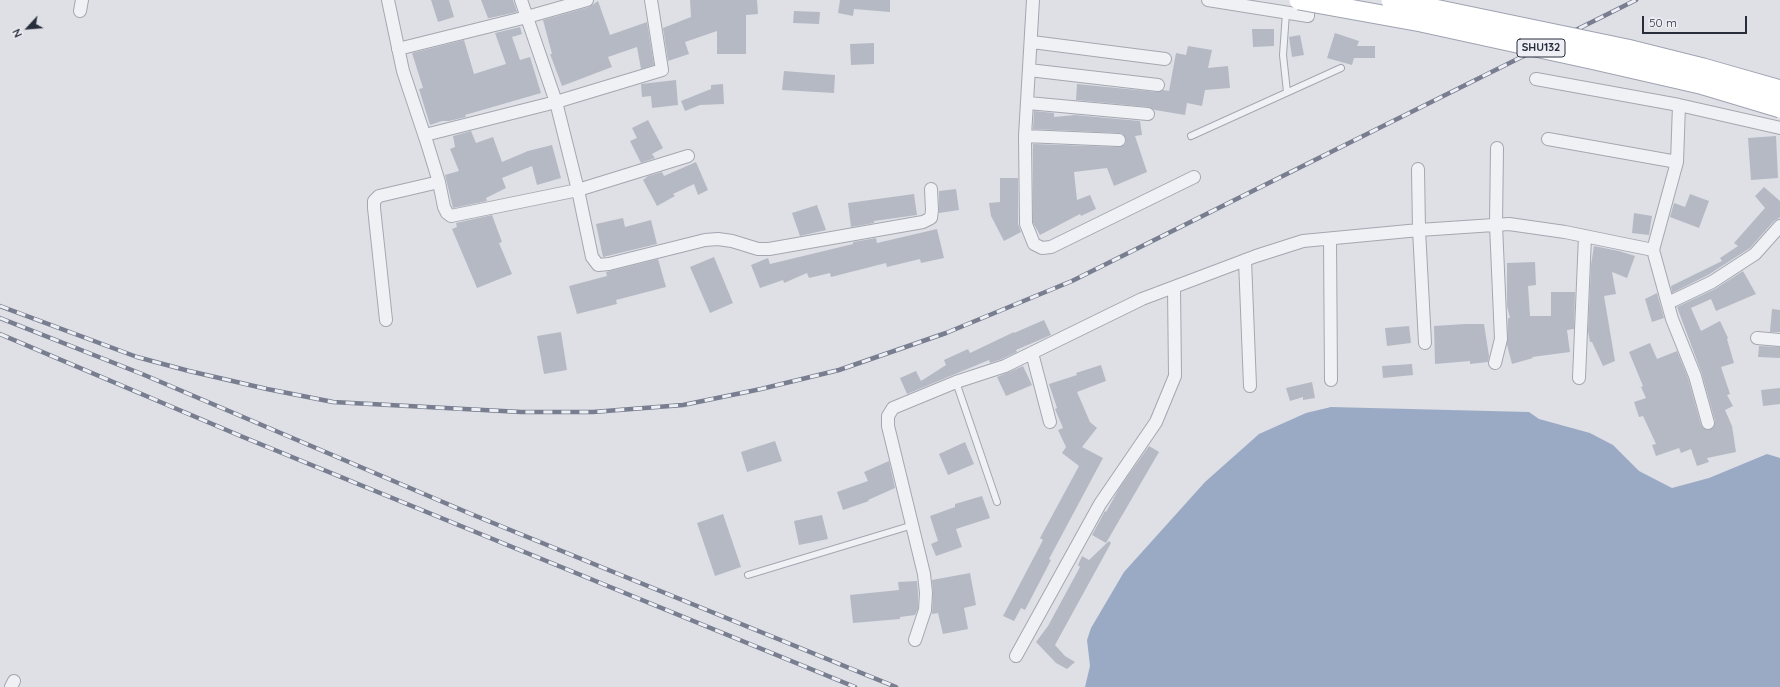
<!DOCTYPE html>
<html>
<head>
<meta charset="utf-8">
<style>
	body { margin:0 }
	#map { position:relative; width:1780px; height:687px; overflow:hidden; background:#dee0e6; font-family:Quicksand,sans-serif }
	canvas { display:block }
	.north { position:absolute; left:8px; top:8px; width:40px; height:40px; -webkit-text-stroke:3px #edeff4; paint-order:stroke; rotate:244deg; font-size:11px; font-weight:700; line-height:16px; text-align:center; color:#282d3c }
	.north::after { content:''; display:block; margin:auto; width:14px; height:18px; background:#282d3c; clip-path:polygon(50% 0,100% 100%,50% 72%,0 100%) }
	.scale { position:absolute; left:1642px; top:16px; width:105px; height:18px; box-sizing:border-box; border:2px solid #282d3c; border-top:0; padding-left:5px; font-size:12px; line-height:14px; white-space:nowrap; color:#282d3c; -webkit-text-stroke:3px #edeff4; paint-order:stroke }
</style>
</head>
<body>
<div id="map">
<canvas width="1780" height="687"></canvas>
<div class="north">N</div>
<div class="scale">50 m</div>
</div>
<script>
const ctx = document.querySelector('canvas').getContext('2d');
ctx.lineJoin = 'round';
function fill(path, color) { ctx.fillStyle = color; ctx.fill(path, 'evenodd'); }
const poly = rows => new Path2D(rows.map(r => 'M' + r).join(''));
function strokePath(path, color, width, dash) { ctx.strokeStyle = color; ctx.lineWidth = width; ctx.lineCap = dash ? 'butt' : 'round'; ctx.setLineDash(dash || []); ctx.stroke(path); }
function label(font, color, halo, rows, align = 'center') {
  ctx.font = font + ' Quicksand,sans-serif'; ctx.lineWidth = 3; ctx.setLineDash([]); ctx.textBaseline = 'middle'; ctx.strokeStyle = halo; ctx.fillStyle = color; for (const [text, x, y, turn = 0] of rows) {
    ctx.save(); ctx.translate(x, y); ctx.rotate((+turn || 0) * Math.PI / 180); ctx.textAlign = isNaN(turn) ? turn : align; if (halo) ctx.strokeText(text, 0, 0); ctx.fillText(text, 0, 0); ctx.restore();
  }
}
fill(poly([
	[1331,407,1529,412,1539,419,1590,433,1613,445,1639,471,1672,488,1709,478,1767,454,1780,458,1780,687,1085,687,1090,666,1087,640,1091,628,1124,572,1205,482,1259,434,1306,413]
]), '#9baac4');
fill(poly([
	[431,0,449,0,454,17,438,22],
	[481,0,513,0,517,12,490,18,488,18],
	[690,0,757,0,758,14,746,15,746,54,717,54,717,31,685,42,689,54,668,61,663,28,691,17],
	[840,0,890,0,890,12,854,9,853,16,838,13],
	[598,1,610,35,647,22,654,65,641,69,637,47,608,57,612,67,562,86,550,54,552,54,543,20,589,7],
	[794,11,820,12,819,24,793,23],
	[520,27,522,34,512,37,520,60,530,57,541,93,465,115,466,117,449,121,442,121,430,125,419,89,423,88,412,53,464,40,474,74,506,64,495,33],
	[1252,29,1274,29,1274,46,1253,47],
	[1335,33,1359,41,1357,46,1375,46,1375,58,1354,58,1352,65,1327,58],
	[1300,35,1304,55,1292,57,1289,37],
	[874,43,874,64,851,65,850,44],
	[1188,46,1212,50,1208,68,1228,66,1230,88,1205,90,1202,106,1187,103,1185,115,1155,110,1149,107,1076,100,1077,84,1157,92,1163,90,1169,91,1176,53,1186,55],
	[784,71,835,75,834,93,782,90],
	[676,80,678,105,652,108,651,96,642,97,641,84],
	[723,84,724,104,700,105,685,111,681,101,711,89,711,85],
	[1034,111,1054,113,1054,117,1075,115,1140,121,1142,135,1135,136,1147,172,1114,186,1107,168,1074,172,1077,200,1090,195,1096,209,1081,216,1080,214,1040,235,1033,223,1033,144,1119,147,1125,144,1126,140,1123,134,1119,133,1033,129],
	[648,120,663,148,652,154,655,158,641,163,630,141,637,138,632,128],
	[471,131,476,143,493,137,502,162,528,151,552,145,561,178,537,185,532,166,502,178,506,188,486,198,487,201,453,208,445,175,459,171,450,149,455,147,453,136],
	[1776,136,1778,178,1751,180,1748,138],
	[696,162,708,190,698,195,694,184,673,194,675,196,657,206,643,180,648,176,662,172,664,176],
	[1000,178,1018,178,1018,224,1021,232,1004,241,991,216,989,203,1000,202],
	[1764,187,1780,201,1780,217,1778,219,1774,221,1750,248,1708,275,1672,293,1671,286,1722,261,1720,258,1738,246,1734,243,1765,208,1755,196],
	[956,189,959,210,939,213,939,191],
	[914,194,917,215,874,221,874,223,851,227,848,203],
	[1690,194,1709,201,1699,228,1670,217,1674,203,1685,207],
	[817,205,826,230,800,236,792,213],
	[1634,213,1652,216,1649,235,1632,233],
	[492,215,502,242,499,243,512,274,477,288,452,229,457,227,456,223],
	[623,218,625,227,651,220,657,244,603,257,596,224],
	[937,229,944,258,921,263,920,259,887,267,886,263,831,277,830,273,809,278,807,273,784,283,783,280,760,288,751,265,768,258,770,264,853,244,853,242,876,238,877,243],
	[1594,246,1619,251,1635,256,1627,278,1612,272,1616,294,1604,296,1615,361,1603,366,1592,342,1590,342,1588,331,1591,265],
	[714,257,733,303,710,313,690,267],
	[658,259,666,287,616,300,617,304,577,314,569,286,607,276,606,272],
	[1535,262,1536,285,1528,286,1530,316,1551,316,1551,292,1575,292,1574,329,1567,330,1570,352,1532,357,1533,358,1512,364,1507,345,1508,318,1510,318,1507,306,1507,263],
	[1743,271,1756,294,1716,311,1711,299,1691,308,1701,331,1720,321,1728,338,1727,339,1734,363,1721,367,1730,394,1727,395,1733,406,1725,410,1732,426,1736,452,1707,458,1709,462,1697,466,1691,449,1681,453,1679,448,1656,456,1652,445,1656,444,1643,416,1639,417,1634,402,1646,398,1641,387,1643,386,1629,352,1650,343,1657,359,1677,351,1688,378,1701,425,1707,430,1713,428,1715,421,1702,374,1677,307,1715,289],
	[1657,293,1664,318,1652,322,1645,299],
	[1772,309,1780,310,1780,332,1770,332],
	[1044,320,1051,335,1016,350,1017,352,1002,359,990,363,989,360,907,394,900,378,916,371,921,381,946,365,944,360,968,349,970,353,1014,332,1014,333],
	[1465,324,1484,324,1489,356,1488,362,1470,364,1470,361,1435,364,1434,326],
	[1409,326,1411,343,1387,346,1385,328],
	[561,332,567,370,544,374,537,336],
	[1759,346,1780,347,1780,358,1758,357],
	[1412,364,1413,375,1383,378,1382,366],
	[1101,365,1106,381,1077,392,1090,422,1097,428,1082,447,1103,458,1049,559,1051,560,1025,610,1021,608,1014,621,1003,616,1043,540,1040,538,1079,466,1062,453,1066,447,1058,430,1063,428,1055,409,1057,408,1049,384,1077,375,1076,373],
	[1023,366,1032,385,1006,396,997,377],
	[1312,382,1315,398,1303,400,1303,397,1290,401,1286,388],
	[1780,388,1780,404,1763,406,1761,390],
	[775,441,782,461,747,472,741,452],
	[965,442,974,464,948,475,939,454],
	[1149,446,1159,452,1106,543,1092,535,1105,511,1106,512,1120,487],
	[889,461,895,488,868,500,869,501,843,510,837,492,868,481,864,472],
	[982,496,990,518,956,529,962,547,936,556,931,544,938,541,930,516,955,507,955,504],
	[723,514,741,567,715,576,697,523],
	[822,515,828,539,799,545,794,521],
	[1109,541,1111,543,1055,645,1065,656,1075,662,1067,669,1056,663,1036,642,1048,626,1080,567,1078,565,1082,556,1089,560],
	[970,573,976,605,964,608,968,629,943,634,938,613,932,614,933,593,932,580],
	[917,581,918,593,918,609,915,615,900,617,900,619,853,623,850,595,899,590,898,582]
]), '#b5b9c3');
const service = poly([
	[1286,13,1283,55,1287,92],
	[1191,136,1341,68],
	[956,382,997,502],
	[748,575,913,525]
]);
const minor = poly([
	[388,0,403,71,427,143,439,182,444,207,447,213,451,216,578,190,688,156],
	[521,0,556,102,578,190,592,257,598,265,609,264,705,240,718,239,732,241,758,249,769,249,923,222,931,218,932,210,931,189],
	[1033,0,1025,136,1026,224,1034,244,1042,248,1051,247,1194,177],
	[1208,0,1308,16,1308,0],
	[80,11,82,0],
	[1032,42,1165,59],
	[398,49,527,17,587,0],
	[1029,70,1158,85],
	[1536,79,1679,105,1780,128],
	[1028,103,1148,114],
	[425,135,556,102,662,70,651,0],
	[1025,136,1119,140],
	[1548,139,1677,162],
	[1418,169,1419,230,1425,343],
	[1330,239,1331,380],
	[1653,250,1672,319,1695,376,1708,423],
	[1245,260,1250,386],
	[1668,303,1712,282,1755,254,1780,226],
	[386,320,374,208,374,201,379,196,439,182],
	[1757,338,1780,340],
	[1032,353,1050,422],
	[1495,363,1501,339,1496,225,1497,148],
	[1579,378,1585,236],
	[915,640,925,610,926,593,924,574,888,426,888,416,893,408,956,382,1005,366,1142,299,1256,256,1303,241,1419,230,1509,224,1565,232,1653,250,1677,162,1679,105],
	[1016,656,1100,504,1156,422,1175,376,1174,287],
	[11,687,14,681]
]);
strokePath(service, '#a4a7b0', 8);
strokePath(minor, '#a4a7b0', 14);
strokePath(service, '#f0f1f5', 6);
strokePath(minor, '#f0f1f5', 12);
const rail = poly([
	[0,306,137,357,189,371,267,389,333,402,521,412,593,412,683,405,761,389,839,370,946,333,1072,281,1636,0],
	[0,318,142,374,471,514,896,687],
	[0,334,243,437,855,687]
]);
strokePath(rail, '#787e8f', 4.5);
strokePath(rail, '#edeff4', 3, [9]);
const primaryBridge = poly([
	[1299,0,1421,22,1595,60,1700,84,1780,108],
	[1391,0,1627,49,1703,68,1780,90]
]);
strokePath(primaryBridge, '#9ea3b1', 21, []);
strokePath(primaryBridge, '#fff', 19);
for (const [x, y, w] of [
	[1541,48,48]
]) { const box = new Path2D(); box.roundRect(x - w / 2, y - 9, w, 18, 3); ctx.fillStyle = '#edeff4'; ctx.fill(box); strokePath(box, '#282d3c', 1); }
label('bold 11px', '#282d3c', null, [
	["SHU132",1541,48]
]);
</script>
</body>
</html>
